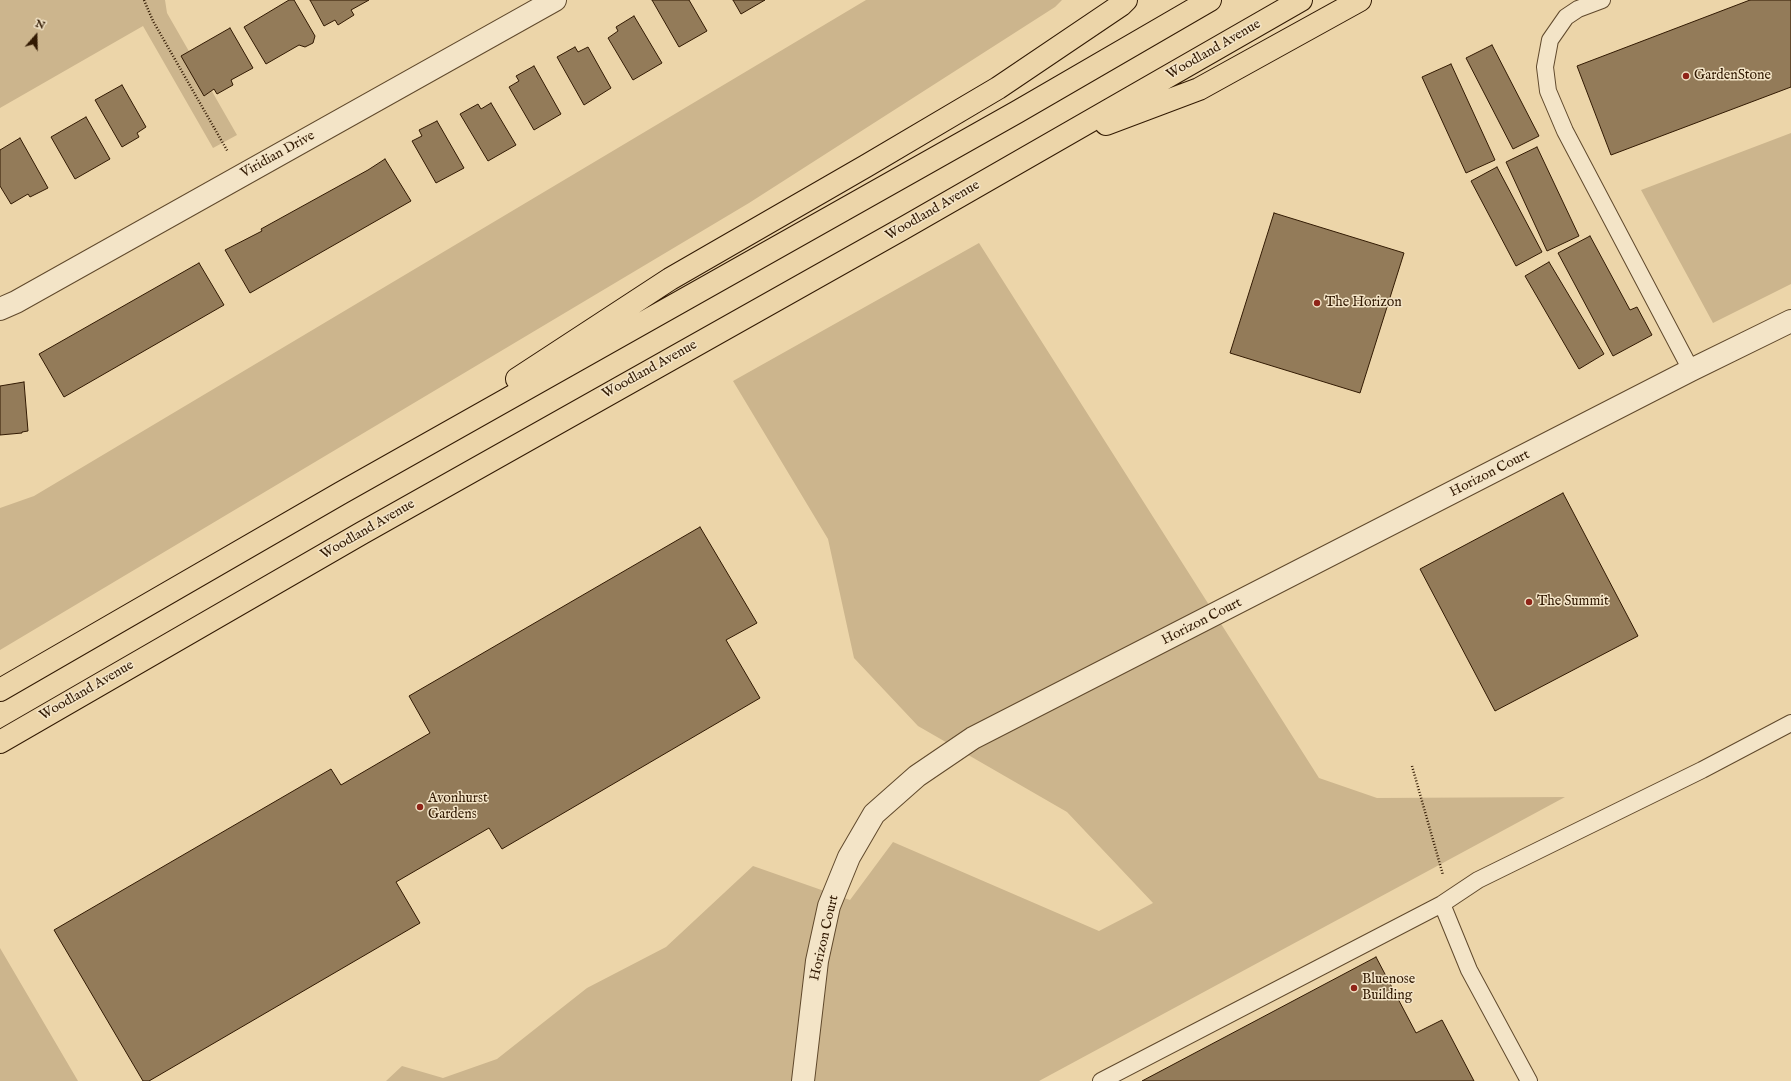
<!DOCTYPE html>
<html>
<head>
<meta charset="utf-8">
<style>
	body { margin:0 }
	#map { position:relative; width:1791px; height:1081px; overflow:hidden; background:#ecd5a9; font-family:"IM FELL English",serif }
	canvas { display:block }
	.north { position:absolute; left:16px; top:16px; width:40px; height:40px; -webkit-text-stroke:3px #f3e4c7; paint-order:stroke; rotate:20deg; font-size:11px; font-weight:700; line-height:16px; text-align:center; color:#321a03 }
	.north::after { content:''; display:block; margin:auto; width:14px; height:18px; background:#321a03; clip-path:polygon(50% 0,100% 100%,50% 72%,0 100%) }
</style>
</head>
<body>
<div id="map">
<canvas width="1791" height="1081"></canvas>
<div class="north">N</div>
</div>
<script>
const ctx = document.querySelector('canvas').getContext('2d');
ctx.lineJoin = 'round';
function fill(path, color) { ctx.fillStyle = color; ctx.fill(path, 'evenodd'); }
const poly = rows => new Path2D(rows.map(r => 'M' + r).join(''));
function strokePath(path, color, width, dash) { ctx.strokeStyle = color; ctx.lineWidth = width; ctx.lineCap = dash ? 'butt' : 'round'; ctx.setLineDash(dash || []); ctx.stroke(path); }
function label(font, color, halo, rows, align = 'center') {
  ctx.font = font + ' "IM FELL English",serif'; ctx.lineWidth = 3; ctx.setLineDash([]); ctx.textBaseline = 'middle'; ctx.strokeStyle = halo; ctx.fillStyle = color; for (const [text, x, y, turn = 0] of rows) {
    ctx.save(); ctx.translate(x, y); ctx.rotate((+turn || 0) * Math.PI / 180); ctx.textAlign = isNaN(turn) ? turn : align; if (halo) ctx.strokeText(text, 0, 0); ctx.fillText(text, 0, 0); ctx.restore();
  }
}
fill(poly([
	[0,0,165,0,167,13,237,135,213,148,143,26,0,108],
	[866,0,1062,0,1055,7,749,203,0,650,0,508,34,496],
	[1791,133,1791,284,1713,323,1641,190],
	[979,243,1319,778,1377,798,1565,797,1039,1081,386,1081,402,1066,443,1078,497,1059,587,988,666,947,753,866,850,900,893,842,1099,931,1153,903,1067,812,918,726,854,658,828,539,733,381],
	[0,948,78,1081,0,1081]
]), '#ccb58d');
const building = poly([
	[289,0,294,0,315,36,313,43,305,47,299,45,266,64,244,27,289,0],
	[310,0,369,0,351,10,354,15,338,25,335,20,324,26,310,0],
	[652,0,689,0,707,31,679,47,652,0],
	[733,0,765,0,741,14,733,0],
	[1750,0,1791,0,1791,87,1611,155,1577,66,1750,0],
	[634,16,662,63,633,80,608,38,618,31,616,27,634,16],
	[230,28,253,68,231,80,233,85,217,94,214,89,204,96,181,56,230,28],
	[1492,45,1539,136,1513,149,1466,58,1492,45],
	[575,47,578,52,588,47,611,88,584,105,557,57,575,47],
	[1451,64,1495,160,1466,173,1422,77,1451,64],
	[534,66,561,114,534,130,509,87,519,81,516,76,534,66],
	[122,85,146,127,137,133,139,137,122,147,95,100,122,85],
	[491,103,516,145,488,161,460,114,478,104,481,109,491,103],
	[86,117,110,159,75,179,51,137,86,117],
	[437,121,464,168,436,183,412,141,422,136,419,130,437,121],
	[20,138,48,188,30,197,28,194,11,204,0,186,0,150,20,138],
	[1537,147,1579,236,1547,251,1506,162,1537,147],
	[385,159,411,201,250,293,225,250,262,231,261,229,368,170,385,159],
	[1497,167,1542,252,1516,266,1471,181,1497,167],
	[1274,213,1404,253,1360,393,1230,353,1274,213],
	[1590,236,1630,310,1637,307,1652,335,1613,356,1558,253,1590,236],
	[1549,262,1604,354,1579,369,1525,276,1549,262],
	[199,263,224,305,64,397,39,354,199,263],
	[24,382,28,431,22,432,22,433,0,435,0,386,24,382],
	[1563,493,1638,636,1495,711,1420,569,1563,493],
	[700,527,757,623,726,640,760,698,502,849,489,828,396,882,420,923,149,1081,143,1081,54,930,331,769,341,785,430,733,409,696,700,527],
	[1376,957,1416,1033,1442,1020,1474,1081,1142,1081,1376,957]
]);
fill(building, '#937b59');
strokePath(building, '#321a03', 1);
const lane = poly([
	[1602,0,1578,9,1566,17,1550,40,1545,67,1548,91,1565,131,1691,370],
	[1442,904,1469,970,1529,1081],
	[1101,1081,1442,904,1478,880,1702,770,1791,723]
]);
const street = poly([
	[0,309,16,302,555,0],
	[803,1081,817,961,829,906,849,857,874,814,917,776,973,738,1691,370,1791,321]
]);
const highway = poly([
	[1106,124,1199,89,1360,0],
	[517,379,670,279,866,166,998,88,1121,5,1126,0],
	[0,690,341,493,1017,112,1210,0],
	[0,742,362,533,902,229,1301,0]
]);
strokePath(lane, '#60492c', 18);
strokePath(street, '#60492c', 24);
strokePath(highway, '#321a03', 24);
strokePath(poly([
	[144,0,153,21,228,152],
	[1412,766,1443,875]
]), '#321a03', 2.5, [1, 2]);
strokePath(lane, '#f3e4c7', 16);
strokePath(street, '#f3e4c7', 22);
strokePath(highway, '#ecd5a9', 22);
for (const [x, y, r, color] of [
	[1686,76,4,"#8f2418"],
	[1317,303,4,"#8f2418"],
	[1529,602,4,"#8f2418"],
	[420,807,4,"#8f2418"],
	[1354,988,4,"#8f2418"]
]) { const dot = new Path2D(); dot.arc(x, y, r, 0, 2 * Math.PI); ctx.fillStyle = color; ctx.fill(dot); strokePath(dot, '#f3e4c7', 1.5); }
label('14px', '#321a03', '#f3e4c7', [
	["Woodland Avenue",1214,50,-30],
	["Viridian Drive",278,155,-29],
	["Woodland Avenue",933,211,-30],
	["Woodland Avenue",650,370,-29],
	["Horizon Court",1490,474,-27],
	["Woodland Avenue",368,530,-30],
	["Horizon Court",1202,622,-27],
	["Woodland Avenue",87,691,-30],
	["Horizon Court",825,938,-77]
]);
label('14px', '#321a03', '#f3e4c7', [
	["GardenStone",1694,76],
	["The Horizon",1325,303],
	["The Summit",1537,602],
	["Avonhurst",428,799],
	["Gardens",428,815],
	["Bluenose",1362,980],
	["Building",1362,996]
], 'left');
</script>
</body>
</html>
